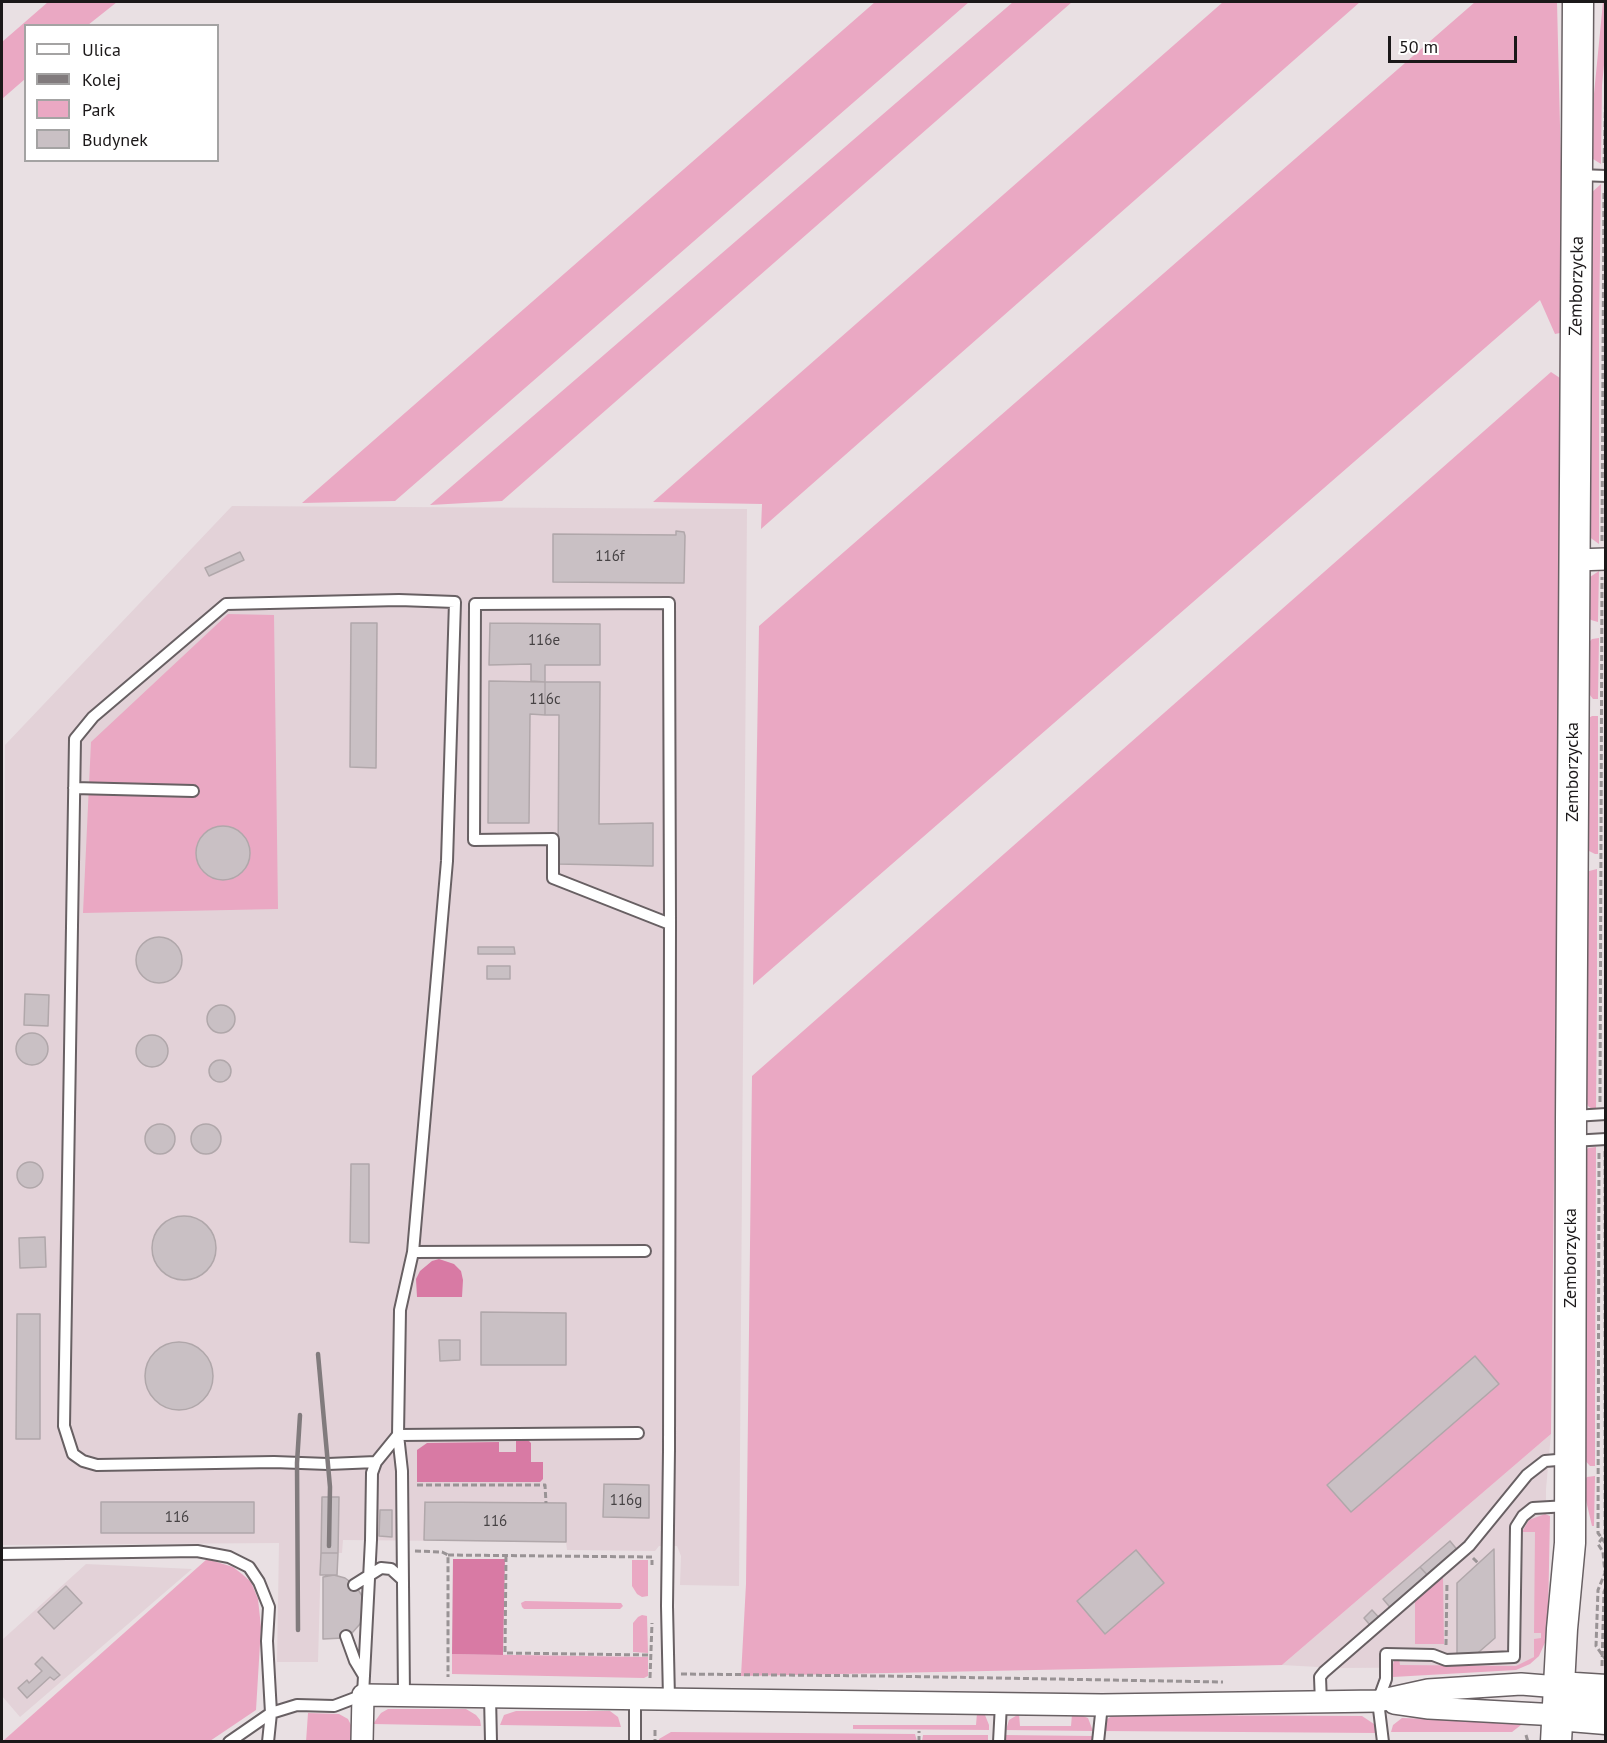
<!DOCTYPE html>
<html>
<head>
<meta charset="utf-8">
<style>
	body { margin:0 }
	#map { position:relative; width:1607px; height:1743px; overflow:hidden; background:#e9e0e3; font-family:"PT Sans",sans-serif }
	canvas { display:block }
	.frame { position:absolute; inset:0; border:3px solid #1b1819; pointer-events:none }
	.legend { position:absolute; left:24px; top:24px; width:195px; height:138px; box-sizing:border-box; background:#fff; border:2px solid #a4a3a3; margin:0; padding:8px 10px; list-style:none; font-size:18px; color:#1b1819 }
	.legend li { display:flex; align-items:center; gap:12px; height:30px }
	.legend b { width:30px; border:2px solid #a4a3a3 }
	.scale { position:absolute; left:1388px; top:36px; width:129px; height:27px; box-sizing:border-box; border:3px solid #1b1819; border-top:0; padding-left:8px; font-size:18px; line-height:21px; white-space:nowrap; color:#1b1819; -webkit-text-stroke:4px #fff; paint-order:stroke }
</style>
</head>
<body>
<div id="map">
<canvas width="1607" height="1743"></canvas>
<div class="frame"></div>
<ul class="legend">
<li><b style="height:8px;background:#fff"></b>Ulica</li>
<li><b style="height:8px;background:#817b7d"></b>Kolej</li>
<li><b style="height:16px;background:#eaa8c3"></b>Park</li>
<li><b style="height:16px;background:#c9c0c4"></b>Budynek</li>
</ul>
<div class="scale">50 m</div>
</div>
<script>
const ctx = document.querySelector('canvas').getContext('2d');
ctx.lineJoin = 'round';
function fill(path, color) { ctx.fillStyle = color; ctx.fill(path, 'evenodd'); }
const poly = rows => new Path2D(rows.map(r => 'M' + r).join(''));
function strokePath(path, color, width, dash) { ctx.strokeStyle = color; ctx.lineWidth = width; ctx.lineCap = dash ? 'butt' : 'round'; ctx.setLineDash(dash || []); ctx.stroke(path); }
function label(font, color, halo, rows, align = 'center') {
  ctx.font = font + ' "PT Sans",sans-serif'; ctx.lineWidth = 4.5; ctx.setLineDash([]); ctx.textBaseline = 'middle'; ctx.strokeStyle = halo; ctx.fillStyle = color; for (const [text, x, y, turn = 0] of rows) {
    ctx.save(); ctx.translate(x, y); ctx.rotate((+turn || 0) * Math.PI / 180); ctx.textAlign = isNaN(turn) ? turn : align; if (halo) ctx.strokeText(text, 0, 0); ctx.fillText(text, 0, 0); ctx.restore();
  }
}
fill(poly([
	[232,506,747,509,739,1586,680,1585,681,1556,677,1546,659,1546,655,1551,567,1550,566,1542,343,1540,342,1553,321,1553,318,1662,277,1662,279,1543,2,1545,5,745],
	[1551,1434,1546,1489,1546,1638,1533,1659,1517,1667,1506,1667,1336,1668,1282,1665],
	[86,1564,192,1569,20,1717,2,1696,2,1640]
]), '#e3d2d8');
fill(poly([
	[48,2,117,2,88,25,26,26,25,79,2,99,2,42],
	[875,2,969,2,395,501,302,503],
	[1013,2,1072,2,502,501,430,505],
	[1223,2,1360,2,761,529,762,504,653,502],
	[1475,2,1557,2,1565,332,1555,334,1540,300,753,985,759,626],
	[1603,2,1605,2,1606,45,1602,85,1601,164,1593,159,1590,155,1588,118,1593,104],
	[1601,184,1599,324,1599,544,1588,536,1589,195],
	[1551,372,1563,380,1551,1434,1282,1665,741,1676,746,1584,752,1076],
	[1599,571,1598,622,1591,620,1587,616,1587,579],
	[228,614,274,615,278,909,83,913,91,742],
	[1599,638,1598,699,1593,699,1586,690,1585,646,1592,639],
	[1592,716,1598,716,1598,854,1595,854,1587,850,1587,719],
	[1597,869,1597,998,1596,1112,1588,1106,1584,1097,1586,875,1589,871],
	[1596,1147,1595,1414,1595,1466,1590,1466,1583,1458,1582,1156,1588,1148],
	[1595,1476,1594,1526,1592,1526,1584,1492,1584,1481,1587,1477],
	[1545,1514,1550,1516,1548,1617,1547,1638,1539,1656,1530,1664,1516,1670,1393,1677,1392,1668,1394,1661,1399,1658,1400,1665,1516,1666,1534,1657,1534,1639,1541,1638,1541,1633,1534,1633,1535,1532,1522,1532,1529,1520],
	[207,1559,233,1567,242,1574,251,1582,258,1599,261,1627,256,1710,210,1741,3,1741],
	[632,1560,648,1560,648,1596,642,1597,637,1594,632,1586],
	[1443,1577,1444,1644,1415,1644,1415,1601],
	[525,1601,621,1603,623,1606,620,1609,524,1609,522,1607,521,1603],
	[642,1615,647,1616,648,1653,633,1652,633,1623,638,1617],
	[452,1654,648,1657,648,1676,644,1678,452,1674],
	[388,1709,466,1709,476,1715,480,1720,481,1726,373,1724,381,1713],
	[516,1711,610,1711,618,1717,621,1727,500,1725,504,1715],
	[308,1713,339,1714,348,1719,354,1731,354,1741,306,1742],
	[977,1713,985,1715,989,1725,989,1730,853,1729,853,1725,976,1725],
	[1019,1714,1020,1726,1071,1726,1072,1714,1078,1714,1088,1718,1093,1731,1006,1730,1009,1720],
	[1113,1715,1362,1716,1374,1724,1378,1733,1104,1731,1106,1720],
	[1402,1718,1513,1722,1521,1725,1512,1732,1391,1732,1393,1725],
	[671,1732,915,1734,917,1741,659,1741,659,1739],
	[923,1735,988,1735,988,1741,922,1741],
	[1005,1735,1093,1736,1093,1741,1005,1742]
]), '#eaa8c3');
fill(poly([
	[439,1259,454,1264,461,1271,463,1280,462,1297,417,1297,416,1279,420,1271,432,1261],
	[526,1438,531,1443,531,1462,543,1462,543,1479,540,1482,417,1482,417,1450,427,1443,499,1442,499,1452,516,1452,516,1439],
	[453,1559,505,1559,503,1655,452,1654]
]), '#d87aa4');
const building = poly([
	[676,531,684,532,685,536,684,583,553,582,553,534,676,535,676,531],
	[240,552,244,560,209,576,205,568,240,552],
	[351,623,377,623,376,768,350,767,351,623],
	[490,623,600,624,600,665,545,665,545,682,531,681,531,664,489,665,490,623],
	[489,681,545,682,545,715,530,714,529,823,488,823,489,681],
	[545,682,600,682,599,824,653,823,653,866,558,864,559,715,545,715,545,682],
	'196 853a27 27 0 1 1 54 0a27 27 0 1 1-54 0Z',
	'136 960a23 23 0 1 1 46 0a23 23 0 1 1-46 0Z',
	[478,947,514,947,515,954,478,954,478,947],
	[487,966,510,966,510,979,487,979,487,966],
	[25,994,49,995,48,1026,24,1025,25,994],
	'207 1019a14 14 0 1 1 28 0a14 14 0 1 1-28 0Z',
	'16 1049a16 16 0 1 1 32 0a16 16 0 1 1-32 0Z',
	'136 1051a16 16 0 1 1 32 0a16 16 0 1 1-32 0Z',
	'209 1071a11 11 0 1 1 22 0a11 11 0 1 1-22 0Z',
	'191 1139a15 15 0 1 1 30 0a15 15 0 1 1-30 0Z',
	'145 1139a15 15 0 1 1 30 0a15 15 0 1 1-30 0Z',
	'17 1175a13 13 0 1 1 26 0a13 13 0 1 1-26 0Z',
	[351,1164,369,1164,369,1243,350,1242,351,1164],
	'152 1248a32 32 0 1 1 64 0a32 32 0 1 1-64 0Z',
	[45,1237,46,1267,20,1268,19,1238,45,1237],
	[481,1312,566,1313,566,1365,481,1365,481,1312],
	[17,1314,40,1314,40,1439,16,1439,17,1314],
	[439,1340,460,1340,460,1360,440,1361,439,1340],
	'145 1376a34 34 0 1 1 68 0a34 34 0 1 1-68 0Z',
	[1475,1356,1499,1384,1351,1512,1327,1485,1475,1356],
	[604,1484,649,1485,649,1518,603,1517,604,1484],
	[322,1497,339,1497,338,1553,321,1553,322,1497],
	[101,1502,254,1502,254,1533,101,1533,101,1502],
	[425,1502,566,1503,566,1542,424,1540,425,1502],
	[380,1510,392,1510,392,1537,379,1536,380,1510],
	[1450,1541,1459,1552,1430,1578,1420,1567,1450,1541],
	[1494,1549,1495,1638,1472,1658,1457,1659,1457,1583,1494,1549],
	[1136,1550,1164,1583,1105,1634,1077,1601,1136,1550],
	[321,1553,338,1553,337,1575,320,1575,321,1553],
	[1420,1567,1432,1580,1394,1612,1383,1599,1420,1567],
	[334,1575,345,1578,356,1586,362,1596,364,1614,360,1624,352,1633,343,1638,323,1639,323,1577,334,1575],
	[66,1586,82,1603,54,1629,38,1612,66,1586],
	[1372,1610,1384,1623,1375,1631,1364,1618,1372,1610],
	[42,1657,60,1675,54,1680,50,1677,27,1698,18,1688,27,1680,29,1683,42,1671,35,1664,42,1657]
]);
fill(building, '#c9c0c4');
strokePath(building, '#b0a7aa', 1.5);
const lane = poly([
	[1579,175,1606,176],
	[74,788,193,791],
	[1574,1116,1606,1114],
	[1572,1141,1606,1139],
	[413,1252,645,1251],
	[398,1435,638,1433],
	[376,1462,328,1464,274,1462,97,1465,83,1461,73,1454,64,1426,75,739,93,717,226,604,399,600,455,602,447,861,413,1252,400,1310,398,1435,402,1471,404,1696],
	[2,1554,197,1551,229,1557,249,1567,259,1582,269,1607,267,1641,271,1713,268,1742],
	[354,1585,381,1568,391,1569,402,1579],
	[346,1636,355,1661,364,1676],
	[490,1696,491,1742],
	[669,1699,667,1606,669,1450,670,924,669,603,475,604,474,840,553,839,553,878,670,924],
	[1321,1703,1320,1677,1324,1672,1469,1546,1527,1475,1545,1461,1569,1459],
	[229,1742,271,1713,297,1705,334,1706,363,1695,371,1540,372,1473,376,1462,398,1435],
	[635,1742,635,1699],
	[999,1742,1001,1704],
	[1098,1742,1102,1705],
	[1383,1742,1378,1701,1386,1679,1386,1654,1433,1655,1446,1660,1514,1657,1516,1527,1523,1516,1533,1508,1568,1506]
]);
const street = poly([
	[1575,560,1606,559],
	[1394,1703,1429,1708,1558,1715],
	[362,1742,363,1695,1102,1705,1378,1701,1428,1690,1521,1684,1559,1687]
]);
const secondary = poly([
	[1559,1687,1606,1690],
	[1558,1715,1606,1719],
	[1556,1742,1562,1629,1570,1543,1571,1116,1578,2]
]);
strokePath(lane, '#686063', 14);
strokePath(street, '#686063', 24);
strokePath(secondary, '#686063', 33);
strokePath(poly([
	[1604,163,1606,84],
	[1602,541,1604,190],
	[1600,1102,1602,577],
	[1605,1151,1605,1534,1598,1544,1603,1552,1605,1573,1598,1590,1596,1646,1606,1660],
	[1599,1153,1598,1533,1606,1544],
	[417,1485,545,1485,546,1503],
	[415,1551,442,1552,448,1555,448,1677],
	[448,1555,652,1557,652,1565],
	[506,1556,505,1653,651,1655],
	[1473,1558,1478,1563],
	[1446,1645,1447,1582],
	[1602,1666,1604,1592,1606,1587],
	[681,1674,882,1676,1223,1682],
	[650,1678,652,1623],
	[655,1730,655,1742],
	[1526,1735,1528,1742],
	[919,1742,919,1731]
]), '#999395', 3, [6, 3]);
strokePath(lane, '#fff', 10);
strokePath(street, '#fff', 21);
strokePath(secondary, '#fff', 30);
strokePath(poly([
	[318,1354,330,1487,329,1546],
	[298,1630,297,1463,300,1415]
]), '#817b7d', 4.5);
label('15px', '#464244', null, [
	["116f",610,557],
	["116e",544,641],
	["116c",545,700],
	["116g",626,1501],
	["116",177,1518],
	["116",495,1522]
]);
label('18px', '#1b1819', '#fff', [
	["Zemborzycka",1577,286,-89],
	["Zemborzycka",1573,772,-90],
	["Zemborzycka",1571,1258,-90]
]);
</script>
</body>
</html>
